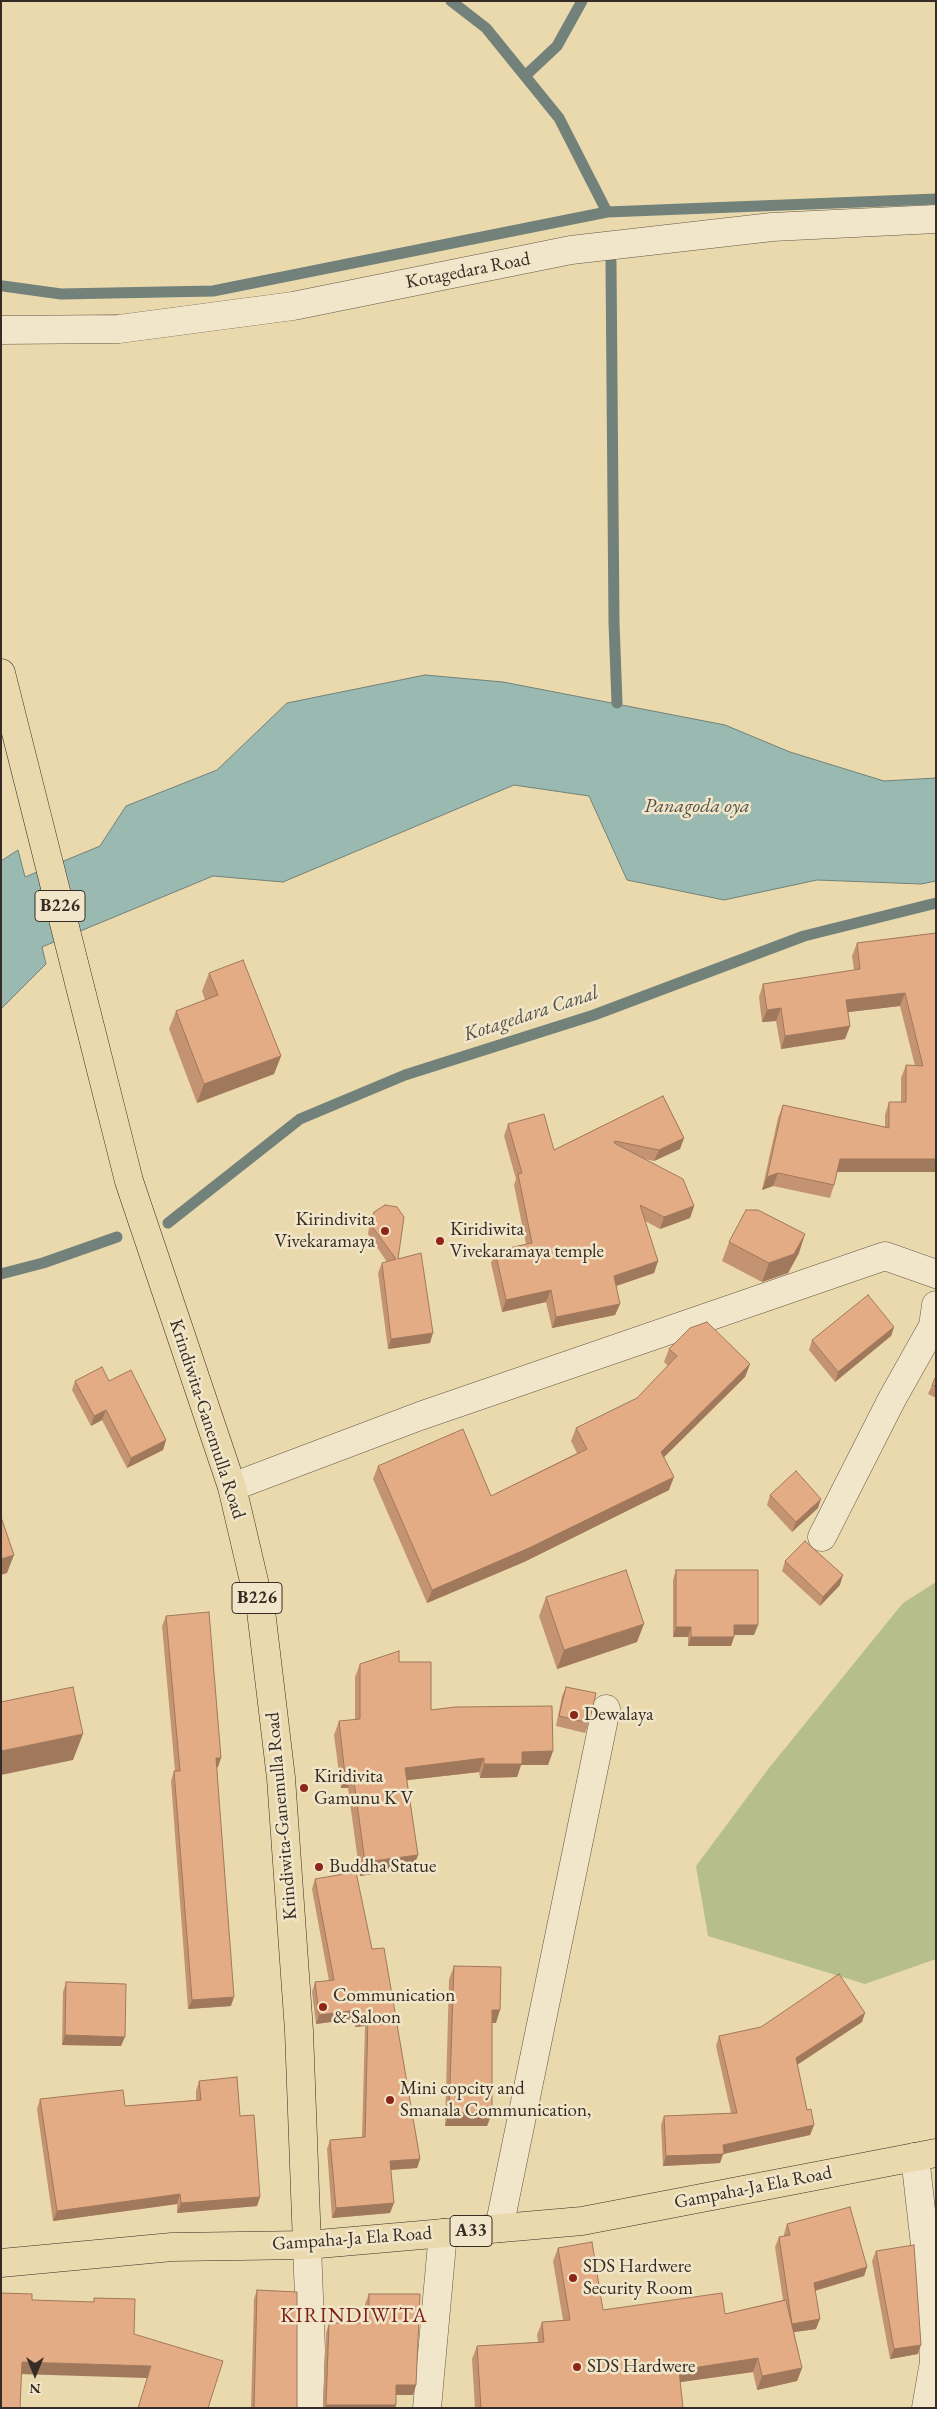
<!DOCTYPE html>
<html>
<head>
<meta charset="utf-8">
<style>
	body { margin:0 }
	#map { position:relative; width:937px; height:2409px; overflow:hidden; background:#e9d9ac; font-family:"EB Garamond",serif }
	canvas { display:block }
	.frame { position:absolute; inset:0; border:2px solid #372c25; pointer-events:none }
	.north { position:absolute; left:10px; top:2349px; width:50px; height:50px; -webkit-text-stroke:4px #f1e6c9; paint-order:stroke; rotate:180deg; font-size:14px; font-weight:700; line-height:20px; text-align:center; color:#372c25 }
	.north::after { content:''; display:block; margin:auto; width:18px; height:22px; background:#372c25; clip-path:polygon(50% 0,100% 100%,50% 72%,0 100%) }
</style>
</head>
<body>
<div id="map">
<canvas width="937" height="2409"></canvas>
<div class="frame"></div>
<div class="north">N</div>
</div>
<script>
const ctx = document.querySelector('canvas').getContext('2d');
ctx.lineJoin = 'round';
function fill(path, color) { ctx.fillStyle = color; ctx.fill(path, 'evenodd'); }
const poly = rows => new Path2D(rows.map(r => 'M' + r).join(''));
function strokePath(path, color, width, dash) { ctx.strokeStyle = color; ctx.lineWidth = width; ctx.lineCap = dash ? 'butt' : 'round'; ctx.setLineDash(dash || []); ctx.stroke(path); }
function label(font, color, halo, rows, align = 'center') {
  ctx.font = font + ' "EB Garamond",serif'; ctx.lineWidth = 5; ctx.setLineDash([]); ctx.textBaseline = 'middle'; ctx.strokeStyle = halo; ctx.fillStyle = color; for (const [text, x, y, turn = 0] of rows) {
    ctx.save(); ctx.translate(x, y); ctx.rotate((+turn || 0) * Math.PI / 180); ctx.textAlign = isNaN(turn) ? turn : align; if (halo) ctx.strokeText(text, 0, 0); ctx.fillText(text, 0, 0); ctx.restore();
  }
}
fill(poly([
	[936,1582,936,1959,865,1984,708,1936,696,1866,769,1768,903,1603]
]), '#b6bf8a');
const water = poly([
	[425,675,503,682,725,725,790,752,884,781,936,778,936,881,921,884,817,880,724,900,627,880,589,796,514,785,283,882,213,876,42,947,46,964,1,1009,1,861,18,850,25,877,100,846,126,806,217,770,287,703,425,675]
]);
fill(water, '#99b9b1');
strokePath(water, '#728179', 1);
strokePath(poly([
	[451,1,486,28,559,118,607,212],
	[525,76,557,46,582,1],
	[611,262,614,623,617,703],
	[3,286,61,294,213,291,607,212,936,199],
	[168,1223,300,1119,405,1075,594,1015,804,936,936,903],
	[1,1274,43,1263,117,1237]
]), '#728179', 11);
const minor = poly([
	[1,330,119,329,293,306,571,250,772,227,936,219],
	[232,1487,420,1416,885,1256,936,1274],
	[822,1537,892,1399,933,1326,936,1305],
	[915,2157,930,2289,934,2362,926,2408],
	[499,2228,606,1709],
	[307,2245,311,2350,309,2408],
	[427,2408,443,2233]
]);
const major = poly([
	[1,673,129,1181,232,1487,261,1611,281,1778,299,2031,307,2245]
]);
const highway = poly([
	[1,2263,172,2247,307,2245,582,2221,936,2153]
]);
strokePath(minor, '#645747', 29);
strokePath(major, '#372c25', 29);
strokePath(highway, '#372c25', 29);
strokePath(minor, '#f1e6c9', 28);
strokePath(major, '#e9d9ac', 28);
strokePath(highway, '#e9d9ac', 28);
fill(poly([
	[936,933,936,1172,837,1172,834,1185,830,1198,773,1186,762,1190,778,1118,783,1105,885,1127,885,1115,889,1102,901,1102,901,1078,906,1065,915,1066,900,1006,848,1012,850,1026,845,1039,781,1049,776,1021,762,1022,759,997,763,984,854,970,852,956,857,943],
	[209,973,281,1056,274,1074,197,1103,169,1029,176,1011,205,1000,202,991],
	[663,1096,684,1138,680,1149,654,1161,644,1159,694,1206,690,1218,660,1229,645,1221,658,1261,654,1273,616,1286,620,1304,615,1315,552,1328,546,1302,502,1312,491,1263,495,1251,526,1244,514,1185,516,1179,504,1136,508,1124,554,1150],
	[374,1212,398,1259,430,1343,388,1349,378,1273,382,1263,387,1262,368,1234,370,1222],
	[729,1242,799,1253,788,1273,762,1282,722,1261],
	[894,1327,891,1336,835,1382,809,1350,812,1340],
	[669,1349,750,1364,745,1377,664,1457,669,1490,524,1562,427,1603,373,1479,378,1466,491,1496,577,1453,571,1441,576,1428,637,1398,668,1366,664,1362],
	[936,1376,936,1398,928,1394],
	[75,1381,109,1381,166,1440,163,1450,127,1468,102,1420,91,1426,72,1390],
	[770,1495,818,1508,792,1532,767,1505],
	[785,1561,840,1585,820,1606,782,1571],
	[676,1570,754,1635,734,1635,731,1646,688,1646,688,1637,673,1637,673,1580],
	[546,1597,637,1642,557,1669,539,1616],
	[166,1616,218,1767,217,1767,231,2006,188,2009,171,1781,174,1771,175,1771,162,1626],
	[399,1662,431,1710,553,1751,548,1765,521,1765,517,1777,480,1778,479,1772,407,1780,418,1855,413,1868,360,1876,348,1788,341,1788,334,1735,339,1721,355,1720,355,1677,360,1664],
	[566,1687,589,1723,585,1733,556,1726,562,1696],
	[315,1879,372,1949,420,2159,417,2168,391,2170,390,2213,332,2218,327,2149,330,2140,362,2137,365,2026,355,2027,353,2019,316,2024,312,1992,315,1982,329,1981,312,1889],
	[454,1966,496,2023,492,2023,492,2113,487,2126,445,2126,449,1979],
	[66,1982,121,2046,62,2045,63,1992],
	[862,2022,797,2065,807,2110,814,2125,810,2135,723,2154,720,2163,663,2166,661,2125,664,2116,731,2113,716,2046,719,2036],
	[199,2081,240,2116,260,2197,257,2206,177,2213,177,2204,53,2221,37,2109,40,2099,125,2106,196,2100,196,2091],
	[787,2224,867,2267,864,2276,815,2291,816,2329,794,2332,802,2368,797,2381,757,2390,753,2372,680,2382,683,2408,475,2408,472,2359,477,2346,538,2342,537,2335,542,2322,563,2320,553,2261,558,2248,603,2310,725,2314,783,2300,775,2247,779,2237,784,2236,784,2234],
	[876,2251,918,2354,890,2359,872,2261],
	[257,2290,297,2408,251,2408,254,2299],
	[369,2294,416,2385,413,2395,396,2395,396,2405,395,2408,323,2408,326,2333,329,2323,365,2323,365,2304]
]), '#c49472');
fill(poly([
	[905,993,900,1006,841,1013,846,1000],
	[781,1008,776,1021,762,1022,767,1010],
	[850,1026,845,1039,781,1049,785,1036],
	[281,1056,274,1074,197,1103,204,1084],
	[684,1138,680,1149,654,1161,659,1150],
	[840,1159,936,1159,936,1172,835,1172],
	[778,1173,773,1186,762,1190,767,1177],
	[694,1206,690,1218,660,1229,664,1217],
	[805,1234,799,1253,788,1273,762,1282,769,1263],
	[658,1261,654,1273,610,1288,614,1276],
	[551,1290,546,1302,502,1312,506,1300],
	[620,1304,615,1315,552,1328,556,1317],
	[894,1327,891,1336,835,1382,838,1372],
	[433,1333,430,1343,388,1349,391,1339],
	[750,1364,745,1377,656,1465,661,1452],
	[106,1410,102,1420,91,1426,94,1416],
	[166,1440,163,1450,127,1468,131,1458],
	[674,1477,669,1490,524,1562,427,1603,432,1590],
	[821,1499,818,1508,792,1532,796,1522],
	[14,1555,7,1573,1,1575,1,1559],
	[843,1575,840,1585,820,1606,823,1597],
	[644,1624,637,1642,557,1669,564,1650],
	[734,1625,758,1625,754,1635,731,1635],
	[676,1627,691,1627,688,1637,673,1637],
	[691,1637,734,1637,731,1646,688,1646],
	[83,1734,73,1760,1,1775,1,1751],
	[553,1751,548,1765,521,1765,517,1777,480,1778,484,1764,522,1752],
	[216,1758,221,1758,218,1767,213,1768],
	[484,1758,479,1772,400,1781,405,1768],
	[353,1774,348,1788,341,1788,345,1775],
	[418,1855,413,1868,360,1876,365,1862],
	[234,1997,231,2006,188,2009,192,2000],
	[357,2010,353,2019,316,2024,319,2015],
	[492,2010,500,2010,496,2023,487,2023],
	[865,2013,862,2022,792,2068,796,2058],
	[368,2016,365,2026,355,2027,358,2018],
	[65,2035,125,2037,121,2046,62,2045],
	[449,2113,492,2113,487,2126,445,2126],
	[814,2125,810,2135,723,2154,720,2163,663,2166,666,2156,723,2145],
	[420,2159,417,2168,387,2170,390,2161],
	[180,2194,177,2204,53,2221,57,2211],
	[260,2197,257,2206,177,2213,181,2203],
	[394,2203,390,2213,332,2218,336,2208],
	[867,2267,864,2276,810,2292,814,2283],
	[820,2319,816,2329,788,2333,792,2324],
	[921,2345,918,2354,890,2359,894,2349],
	[758,2358,753,2372,674,2383,679,2370],
	[22,2362,151,2366,147,2378,18,2374],
	[802,2368,797,2381,757,2390,762,2376],
	[396,2385,416,2385,413,2395,392,2395],
	[326,2405,396,2405,395,2408,325,2408]
]), '#a0785c');
const building = poly([
	[936,933,936,1159,840,1159,834,1185,778,1173,767,1177,783,1105,889,1128,889,1102,906,1102,906,1065,923,1066,905,993,846,1000,850,1026,785,1036,781,1008,767,1010,763,984,860,969,857,943,936,933],
	[243,960,281,1056,204,1084,176,1011,218,995,209,973,243,960],
	[663,1096,684,1138,659,1150,615,1141,614,1143,683,1179,694,1206,664,1217,640,1205,658,1261,614,1276,620,1304,556,1317,551,1290,506,1300,495,1251,532,1243,518,1174,522,1173,508,1124,544,1114,554,1150,663,1096],
	[385,1205,397,1207,404,1217,398,1259,421,1253,433,1333,391,1339,382,1263,396,1259,371,1225,374,1212,385,1205],
	[746,1210,758,1210,805,1234,794,1254,769,1263,729,1242,746,1210],
	[868,1295,894,1327,838,1372,812,1340,868,1295],
	[707,1322,750,1364,661,1452,674,1477,529,1548,432,1590,378,1466,463,1429,491,1496,587,1449,576,1428,637,1398,677,1356,669,1349,690,1328,707,1322],
	[102,1367,109,1381,131,1370,166,1440,131,1458,106,1410,94,1416,75,1381,102,1367],
	[936,1376,936,1386,932,1385,936,1376],
	[796,1471,821,1499,796,1522,770,1495,796,1471],
	[1,1517,14,1555,1,1559,1,1517],
	[805,1541,843,1575,823,1597,785,1561,805,1541],
	[626,1570,644,1624,564,1650,546,1597,626,1570],
	[676,1570,758,1570,758,1625,734,1625,734,1637,691,1637,691,1627,676,1627,676,1570],
	[209,1612,221,1758,216,1758,234,1997,192,2000,174,1771,180,1771,166,1616,209,1612],
	[399,1651,399,1662,431,1662,431,1710,455,1707,552,1706,553,1751,522,1752,522,1764,484,1764,484,1758,405,1768,418,1855,365,1862,353,1774,345,1775,339,1721,360,1719,360,1664,399,1651],
	[73,1687,83,1734,1,1751,1,1702,73,1687],
	[566,1687,596,1693,589,1723,559,1716,566,1687],
	[356,1872,372,1949,384,1948,420,2159,390,2161,394,2203,336,2208,330,2140,365,2137,368,2016,358,2018,357,2010,319,2015,315,1982,334,1980,315,1879,356,1872],
	[454,1966,501,1967,500,2010,492,2010,492,2113,449,2113,454,1966],
	[839,1974,865,2013,796,2058,807,2110,811,2109,814,2125,723,2145,724,2154,666,2156,664,2116,737,2113,719,2036,761,2027,839,1974],
	[66,1982,126,1984,125,2037,65,2035,66,1982],
	[237,2077,240,2116,254,2115,260,2197,181,2203,180,2194,57,2211,40,2099,123,2090,125,2106,201,2100,199,2081,237,2077],
	[850,2207,867,2267,814,2283,820,2319,792,2324,779,2237,790,2235,787,2224,850,2207],
	[592,2242,603,2310,722,2293,725,2314,786,2300,802,2368,762,2376,758,2358,679,2370,683,2408,481,2408,477,2346,544,2342,542,2322,570,2320,558,2248,592,2242],
	[914,2245,921,2345,894,2349,876,2251,914,2245],
	[257,2290,297,2292,297,2408,254,2408,257,2290],
	[1,2293,32,2294,32,2300,94,2302,94,2298,135,2299,134,2334,223,2361,208,2408,138,2408,151,2366,22,2362,20,2408,1,2408,1,2293],
	[369,2294,420,2294,416,2385,396,2385,396,2405,326,2405,329,2323,369,2323,369,2294]
]);
fill(building, '#e4ac84');
strokePath(building, '#a0785c', 1);
for (const [x, y, r, color] of [
	[385,1231,5,"#8f2418"],
	[440,1241,5,"#8f2418"],
	[574,1715,5,"#8f2418"],
	[304,1788,5,"#8f2418"],
	[319,1867,5,"#8f2418"],
	[323,2007,5,"#8f2418"],
	[390,2100,5,"#8f2418"],
	[573,2278,5,"#8f2418"],
	[577,2367,5,"#8f2418"]
]) { const dot = new Path2D(); dot.arc(x, y, r, 0, 2 * Math.PI); ctx.fillStyle = color; ctx.fill(dot); strokePath(dot, '#f1e6c9', 2); }
for (const [x, y, w] of [
	[60,906,50],
	[257,1598,50],
	[471,2231,42]
]) { const box = new Path2D(); box.roundRect(x - w / 2, y - 15.5, w, 31, 4); ctx.fillStyle = '#f1e6c9'; ctx.fill(box); strokePath(box, '#372c25', 1); }
label('bold 18px', '#372c25', null, [
	["B226",60,906],
	["B226",257,1598],
	["A33",471,2231]
]);
label('19px', '#372c25', '#f1e6c9', [
	["Kotagedara Road",468,271,-11],
	["Krindiwita-Ganemulla Road",207,1419,72],
	["Krindiwita-Ganemulla Road",282,1816,-95],
	["Gampaha-Ja Ela Road",753,2188,-11],
	["Gampaha-Ja Ela Road",352,2239,-4]
]);
label('19px', '#372c25', '#f1e6c9', [
	["Kirindivita",375,1220,"right"],
	["Vivekaramaya",375,1242,"right"],
	["Kiridiwita",450,1230],
	["Vivekaramaya temple",450,1252],
	["Dewalaya",584,1715],
	["Kiridivita",314,1777],
	["Gamunu K V",314,1799],
	["Buddha Statue",329,1867],
	["Communication",333,1996],
	["& Saloon",333,2018],
	["Mini copcity and",400,2089],
	["Smanala Communication,",400,2111],
	["SDS Hardwere",583,2267],
	["Security Room",583,2289],
	["SDS Hardwere",587,2367]
], 'left');
label('italic 20px', '#504f48', '#f1e6c9', [
	["Panagoda oya",697,807],
	["Kotagedara Canal",531,1014,-18]
]);
ctx.letterSpacing = '1px';
label('21px', '#7a1f14', '#f1e6c9', [
	["KIRINDIWITA",354,2316]
]);
ctx.letterSpacing = '0px';
</script>
</body>
</html>
